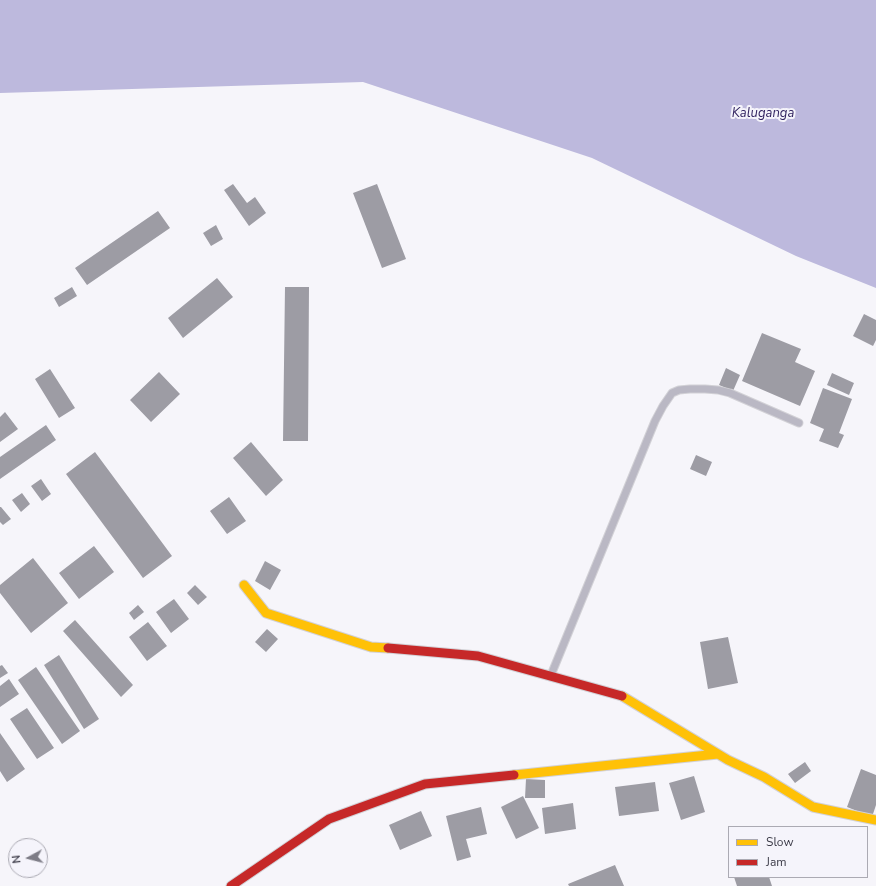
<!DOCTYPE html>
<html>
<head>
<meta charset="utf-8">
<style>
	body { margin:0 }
	#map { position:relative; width:876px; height:886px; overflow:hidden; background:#f6f5fa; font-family:"Nunito Sans",sans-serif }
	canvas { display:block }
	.legend { position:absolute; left:728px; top:826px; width:140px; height:52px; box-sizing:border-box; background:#f5f4fb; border:1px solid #abaab3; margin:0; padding:5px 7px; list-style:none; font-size:12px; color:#3c3b48 }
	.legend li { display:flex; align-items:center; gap:8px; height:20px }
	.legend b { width:20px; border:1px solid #abaab3 }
	.north { position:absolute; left:8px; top:838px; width:40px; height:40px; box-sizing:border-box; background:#f5f4fb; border:1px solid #abaab3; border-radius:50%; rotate:263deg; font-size:11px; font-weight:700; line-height:16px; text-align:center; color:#3c3b48 }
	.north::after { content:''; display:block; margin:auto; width:14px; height:18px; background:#7d7c86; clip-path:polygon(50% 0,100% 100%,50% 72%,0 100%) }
</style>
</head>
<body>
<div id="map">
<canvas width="876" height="886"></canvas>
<ul class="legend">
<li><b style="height:5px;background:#ffc107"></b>Slow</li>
<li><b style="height:5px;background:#c62828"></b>Jam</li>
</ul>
<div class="north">N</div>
</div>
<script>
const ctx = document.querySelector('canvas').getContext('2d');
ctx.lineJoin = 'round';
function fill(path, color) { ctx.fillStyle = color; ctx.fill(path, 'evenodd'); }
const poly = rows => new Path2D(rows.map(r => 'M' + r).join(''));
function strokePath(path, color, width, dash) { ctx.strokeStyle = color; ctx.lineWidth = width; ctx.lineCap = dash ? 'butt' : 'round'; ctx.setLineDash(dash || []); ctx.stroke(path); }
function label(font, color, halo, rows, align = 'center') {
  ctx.font = font + ' "Nunito Sans",sans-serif'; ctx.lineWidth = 4; ctx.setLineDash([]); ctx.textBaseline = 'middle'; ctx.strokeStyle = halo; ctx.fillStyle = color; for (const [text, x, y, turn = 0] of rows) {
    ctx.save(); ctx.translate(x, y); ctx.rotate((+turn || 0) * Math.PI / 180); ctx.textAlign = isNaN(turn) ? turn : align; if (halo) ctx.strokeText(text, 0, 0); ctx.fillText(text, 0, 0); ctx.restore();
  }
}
fill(poly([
	[0,0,876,0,876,288,796,256,592,158,363,82,0,93]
]), '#bdb9dd');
fill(poly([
	[233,184,247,203,255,197,266,213,249,226,224,190],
	[377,184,406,259,382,268,353,193],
	[158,211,170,228,87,285,75,268],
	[216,225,223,239,211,246,203,233],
	[217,278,233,297,183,338,168,318],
	[72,287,77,296,59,307,54,298],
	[285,287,309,287,308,441,283,441],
	[864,314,876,320,876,340,873,346,853,336],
	[762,333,801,349,795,362,815,371,800,406,742,381],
	[726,368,740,375,733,391,719,385],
	[50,369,75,408,59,418,35,379],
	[159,372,180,394,151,422,130,400],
	[832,373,854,383,849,395,827,385],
	[823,388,852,399,839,433,844,435,838,448,819,441,824,429,810,423],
	[5,412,18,429,0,442,0,417],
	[46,425,56,440,0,479,0,457],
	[251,442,283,480,266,496,233,458],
	[95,452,172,556,143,578,66,474],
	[696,455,712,462,706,476,690,469],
	[41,479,51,494,42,501,31,486],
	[22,493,30,504,21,512,12,500],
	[229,497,246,521,227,534,210,511],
	[0,507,1,507,11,519,3,525,0,522],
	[94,546,114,572,79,599,59,573],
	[33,558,68,603,31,633,0,593,0,585],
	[265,561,281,570,270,590,255,581],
	[195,585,207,597,198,605,187,593],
	[174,599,189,619,171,633,156,612],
	[138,605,144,612,134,620,129,613],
	[75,620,133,685,121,697,63,631],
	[148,622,167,646,147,661,129,637],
	[267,629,278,639,266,652,255,642],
	[728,637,738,683,708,689,700,642],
	[59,655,99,719,84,729,44,665],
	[2,665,8,673,0,678,0,666],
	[36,667,80,731,62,744,18,680],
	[9,679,19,694,0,707,0,686],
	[27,708,54,748,37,759,10,719],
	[0,733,25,769,7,782,0,771],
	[805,762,811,771,795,783,788,774],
	[861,769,876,775,876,805,872,817,847,807],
	[694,776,705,812,681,820,669,783],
	[526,779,545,780,545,798,525,798],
	[655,782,659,811,619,816,615,787],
	[523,796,539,828,516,839,501,807],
	[573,803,576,829,545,834,542,808],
	[481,807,487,834,466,839,471,857,457,861,446,816],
	[421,811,432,836,400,850,389,825],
	[615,865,624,886,569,886,568,884],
	[734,877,769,877,772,886,737,886]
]), '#9d9ca4');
const lane = poly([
	[551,675,655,421,663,406,672,393,679,390,690,389,705,389,718,390,730,393,799,423]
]);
const slow = poly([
	[244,585,266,613,371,647,388,648],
	[622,696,728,760,764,777,813,807,876,820],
	[514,775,718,754]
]);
const jam = poly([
	[388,648,478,656,622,696],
	[231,886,329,819,425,784,514,775]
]);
strokePath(lane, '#d2d1d6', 9);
strokePath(slow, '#d2d1d6', 11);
strokePath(jam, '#d2d1d6', 11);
strokePath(lane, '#bab8c4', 7);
strokePath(slow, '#ffc107', 9);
strokePath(jam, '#c62828', 9);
label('italic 13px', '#332561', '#f5f4fb', [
	["Kaluganga",763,114]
]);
</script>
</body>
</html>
